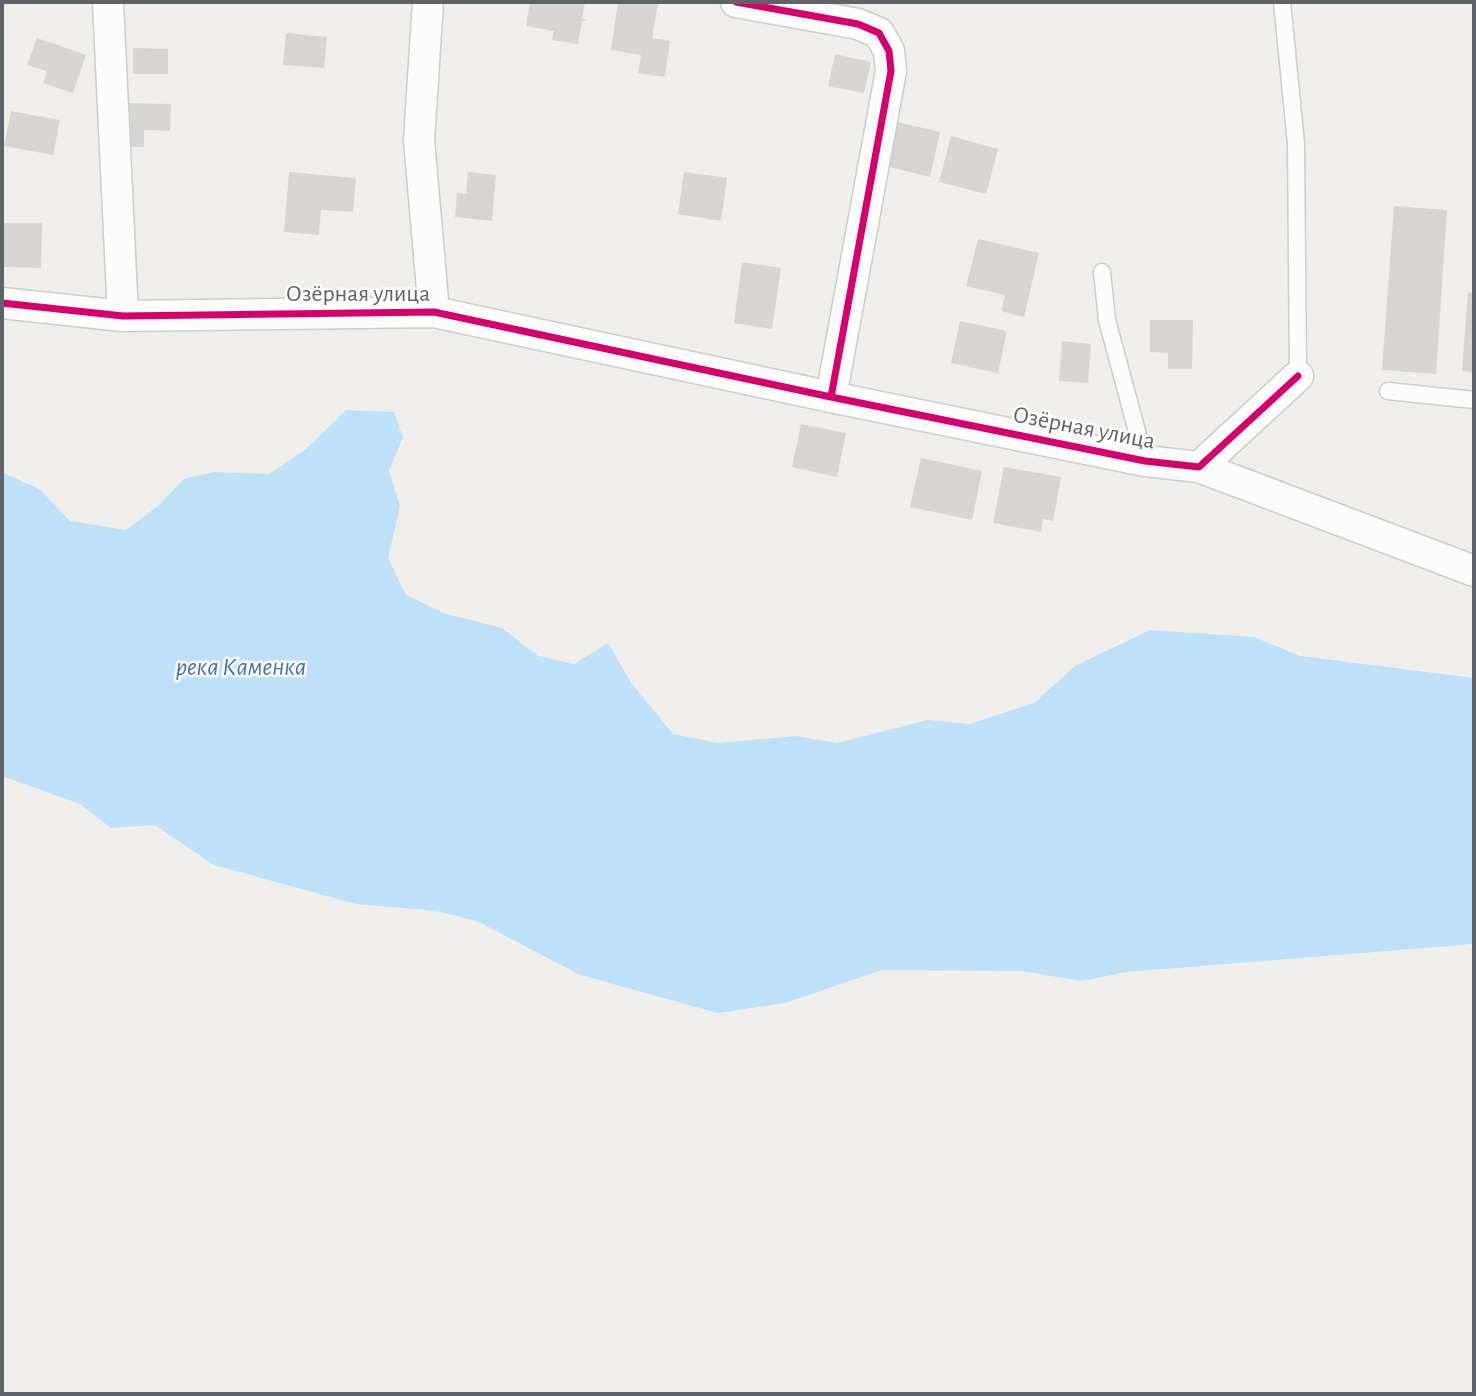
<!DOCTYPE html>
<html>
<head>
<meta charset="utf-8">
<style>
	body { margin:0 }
	#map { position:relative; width:1476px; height:1396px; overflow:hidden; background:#efeeea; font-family:"Alegreya Sans",sans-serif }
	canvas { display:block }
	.frame { position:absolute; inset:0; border:4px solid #5f6368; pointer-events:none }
</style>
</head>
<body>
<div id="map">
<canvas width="1476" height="1396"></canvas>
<div class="frame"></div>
</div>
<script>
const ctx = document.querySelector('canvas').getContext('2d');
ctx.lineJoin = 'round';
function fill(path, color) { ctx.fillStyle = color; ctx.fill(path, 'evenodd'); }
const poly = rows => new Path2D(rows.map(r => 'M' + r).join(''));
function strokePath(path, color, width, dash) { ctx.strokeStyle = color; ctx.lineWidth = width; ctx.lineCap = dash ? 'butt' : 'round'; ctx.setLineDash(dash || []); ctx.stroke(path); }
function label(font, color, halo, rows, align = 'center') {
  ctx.font = font + ' "Alegreya Sans",sans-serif'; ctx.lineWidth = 5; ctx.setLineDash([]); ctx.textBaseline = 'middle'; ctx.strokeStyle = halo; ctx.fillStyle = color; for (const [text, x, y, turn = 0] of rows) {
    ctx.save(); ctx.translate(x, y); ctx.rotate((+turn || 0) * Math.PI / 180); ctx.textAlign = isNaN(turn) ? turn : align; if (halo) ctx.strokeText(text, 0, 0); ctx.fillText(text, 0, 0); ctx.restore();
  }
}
fill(poly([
	[346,410,394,412,403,437,389,471,400,506,388,558,406,595,446,614,502,628,538,656,574,664,608,643,632,684,673,734,718,743,796,736,837,743,927,720,970,724,1034,703,1075,666,1150,630,1254,637,1300,656,1474,678,1474,944,1126,972,1083,981,1020,971,882,970,785,1003,718,1013,580,975,477,921,437,911,356,904,214,865,155,825,111,828,80,804,2,776,2,472,39,489,70,521,126,530,158,506,184,479,213,472,269,474,306,449]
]), '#bfe0f9');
fill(poly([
	[530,2,585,2,582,19,588,21,582,21,578,44,552,40,554,31,526,26],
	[618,2,658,3,652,38,670,41,665,77,638,73,641,55,611,50],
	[286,33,327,37,324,68,283,65],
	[37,38,86,55,73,93,43,83,47,71,27,65],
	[133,48,168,49,168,74,133,74],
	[835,54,871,62,864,93,828,86],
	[123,103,171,104,170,131,144,130,144,147,122,147],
	[11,111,60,120,53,155,4,146],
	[893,121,940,132,930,177,882,165],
	[951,136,998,149,986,194,939,182],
	[289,172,356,178,353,212,321,210,319,235,284,232],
	[468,172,496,175,492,221,455,217,457,193,466,194],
	[684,172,727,178,721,221,678,214],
	[1394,206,1447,210,1436,374,1382,370],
	[2,223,42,223,41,268,2,267],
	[978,239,1039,253,1024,317,1001,311,1005,295,966,286],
	[742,262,781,268,772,329,734,323],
	[1468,292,1474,293,1474,372,1462,371],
	[1150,320,1193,320,1192,369,1168,369,1168,353,1150,352],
	[960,321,1007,331,998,373,951,363],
	[1062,341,1091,344,1088,383,1059,381],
	[801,424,846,433,837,477,792,467],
	[921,458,982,471,972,520,910,507],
	[1004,467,1061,477,1053,521,1043,519,1041,532,993,523]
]), '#d6d5d3');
const lane = poly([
	[1282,2,1296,143,1298,376],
	[1102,272,1107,320,1145,461],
	[1388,391,1474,400]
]);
const street = poly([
	[108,2,123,316],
	[428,2,419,140,434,312],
	[736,2,858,24,879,33,889,51,891,71,831,397],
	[2,303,123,316,434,312,831,397,1145,461,1199,467,1298,376],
	[1199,467,1474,571]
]);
strokePath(lane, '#cbcccc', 19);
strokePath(street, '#cbcccc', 33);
strokePath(lane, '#fdfcfc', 16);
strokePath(street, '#fdfcfc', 30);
strokePath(poly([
	[736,2,858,24,879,33,889,51,891,71,831,397],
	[2,303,123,316,434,312,831,397,1145,461,1199,467,1298,376]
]), '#d6006c', 7);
label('24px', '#5f6368', '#fff', [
	["Озёрная улица",358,294],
	["Озёрная улица",1084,428,11]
]);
label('italic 26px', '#4174aa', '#fff', [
	["река Каменка",241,667]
]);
</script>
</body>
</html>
